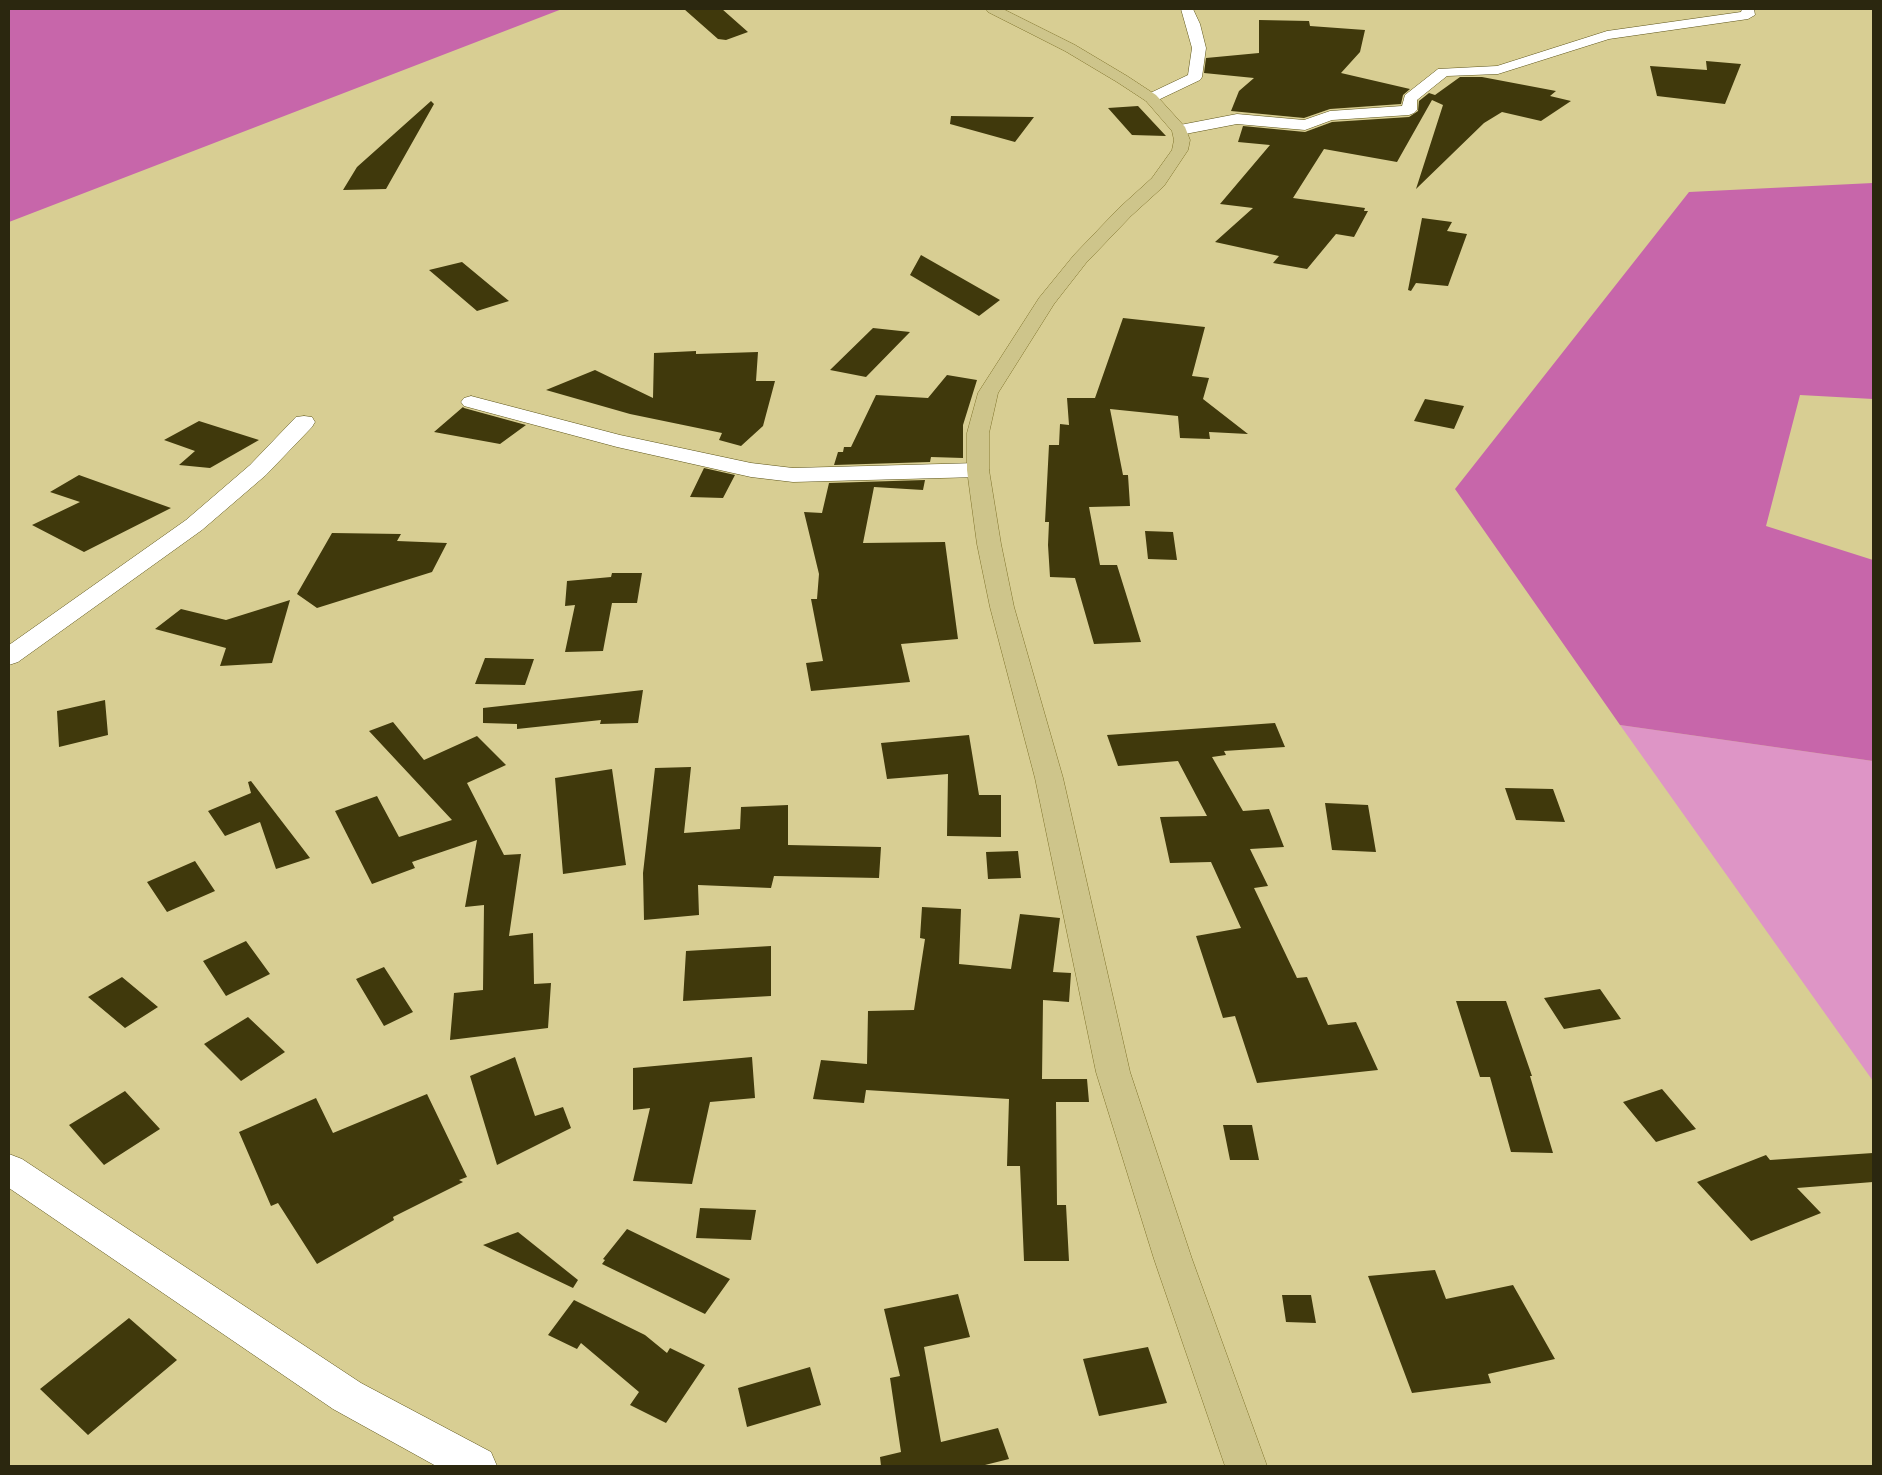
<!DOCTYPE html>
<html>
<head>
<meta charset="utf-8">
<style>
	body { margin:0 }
	#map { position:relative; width:1882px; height:1475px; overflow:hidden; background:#d8ce93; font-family:"Public Sans",sans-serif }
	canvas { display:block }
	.frame { position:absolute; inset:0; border:10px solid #2b270f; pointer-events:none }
</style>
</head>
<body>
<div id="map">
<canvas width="1882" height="1475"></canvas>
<div class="frame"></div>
</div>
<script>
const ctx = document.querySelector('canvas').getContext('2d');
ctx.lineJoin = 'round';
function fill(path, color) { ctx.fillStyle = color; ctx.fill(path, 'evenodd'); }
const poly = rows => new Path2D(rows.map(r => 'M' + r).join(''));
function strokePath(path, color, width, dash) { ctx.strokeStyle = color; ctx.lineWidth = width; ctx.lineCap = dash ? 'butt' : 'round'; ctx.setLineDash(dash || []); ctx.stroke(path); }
fill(poly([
	[1620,725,1873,761,1873,1081]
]), '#de95c6');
fill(poly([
	[9,9,562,9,9,222],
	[1873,183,1873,399,1800,395,1766,526,1873,560,1873,761,1620,725,1455,489,1689,192]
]), '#c766aa');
fill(poly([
	[684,9,722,9,748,32,726,40,718,39],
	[1259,20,1309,21,1310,26,1365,30,1360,52,1341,73,1410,89,1403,95,1401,104,1330,109,1304,118,1231,111,1239,91,1254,78,1204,73,1206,58,1259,53],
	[1706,61,1741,64,1725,104,1657,96,1650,66,1707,70],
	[1460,77,1482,77,1556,91,1550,96,1571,101,1541,121,1502,112,1484,123,1416,189,1443,105,1432,100,1397,162,1324,149,1293,198,1365,208,1364,211,1368,211,1354,237,1336,234,1307,269,1273,263,1279,256,1215,242,1253,208,1220,204,1270,145,1238,142,1243,126,1305,132,1332,122,1409,117,1418,111,1419,101,1429,93,1435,95],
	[431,101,434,104,386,189,343,190,357,167],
	[1138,106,1166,136,1132,135,1108,108],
	[951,116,1034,117,1015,142,950,124],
	[1422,218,1452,222,1447,231,1467,234,1448,286,1416,283,1411,291,1408,290],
	[921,255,1000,300,979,316,910,275],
	[462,262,509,301,477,311,429,270],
	[1123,318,1205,327,1192,376,1209,378,1203,399,1248,434,1209,432,1210,439,1180,438,1178,416,1110,409,1123,475,1128,475,1130,506,1089,507,1100,565,1117,565,1141,642,1094,644,1075,578,1050,577,1048,545,1049,522,1045,522,1049,445,1059,445,1060,424,1069,425,1067,398,1095,398],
	[873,328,910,332,866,377,830,370],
	[696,351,696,354,758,352,756,381,775,381,763,426,741,446,719,440,722,433,630,414,546,390,595,370,653,398,654,353],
	[947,375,977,380,963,425,963,458,931,457,930,462,834,465,838,452,843,452,844,447,851,447,876,395,928,398],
	[1425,399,1464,406,1454,429,1414,421],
	[463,407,464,408,526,425,500,444,434,432],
	[199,421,259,440,210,468,179,465,195,451,164,440],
	[704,468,735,475,723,498,690,497],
	[79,475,171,508,84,552,32,525,80,502,50,492],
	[925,480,923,490,874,487,863,543,945,542,958,639,901,644,910,682,811,691,806,663,823,661,811,599,817,599,819,574,804,512,822,513,829,483],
	[1145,531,1173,532,1177,560,1148,559],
	[332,533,401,534,397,541,447,543,432,572,317,608,297,594],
	[612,573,642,573,637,603,612,603,603,651,565,652,575,605,565,606,567,581,611,577],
	[290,600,272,663,220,666,226,648,155,629,181,609,226,620],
	[485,658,534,659,525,685,475,684],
	[643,690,638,723,600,724,601,720,517,729,517,724,483,723,483,708],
	[105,700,108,735,59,747,57,711],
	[393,722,424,760,477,736,506,765,467,783,504,855,521,854,509,936,533,933,534,984,551,983,548,1028,450,1040,454,993,483,990,484,905,465,907,477,840,412,862,415,868,372,884,335,811,377,796,399,837,452,820,369,731],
	[1275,723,1285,747,1224,751,1226,755,1212,757,1243,811,1269,809,1284,847,1250,849,1268,886,1254,888,1297,978,1307,977,1328,1025,1356,1022,1378,1070,1257,1083,1235,1016,1223,1018,1196,936,1241,928,1211,862,1170,863,1160,817,1207,816,1178,761,1118,766,1107,735],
	[969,735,979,795,1001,795,1001,837,947,836,948,774,887,779,881,743],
	[691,767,684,833,740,829,741,807,788,805,788,845,881,847,879,878,774,876,771,888,698,885,699,915,644,920,643,873,655,768],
	[612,769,626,865,563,874,555,778],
	[251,781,267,802,310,858,276,869,260,822,225,836,208,811,251,793,248,782],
	[1505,788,1553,789,1565,822,1516,820],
	[1325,803,1368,805,1376,852,1332,850],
	[1018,851,1021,878,988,879,986,852],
	[195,861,215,891,167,912,147,882],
	[922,907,961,909,959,964,1011,969,1020,914,1060,918,1053,972,1071,973,1069,1002,1043,1000,1042,1079,1087,1079,1089,1102,1056,1102,1057,1205,1066,1205,1069,1261,1024,1261,1020,1166,1007,1166,1009,1099,866,1090,864,1103,813,1099,821,1060,867,1064,868,1011,914,1010,925,939,920,938],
	[246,941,270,974,226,996,203,961],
	[771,946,771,996,683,1001,686,951],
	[384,967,413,1012,384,1026,356,979],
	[122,977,158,1007,125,1028,88,997],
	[1600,989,1621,1019,1564,1029,1544,998],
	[1456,1001,1506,1001,1532,1076,1530,1076,1553,1153,1511,1152,1490,1077,1480,1077],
	[248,1017,285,1052,241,1081,204,1044],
	[515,1057,535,1116,563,1107,571,1128,497,1165,470,1076],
	[752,1057,755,1098,710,1102,692,1184,633,1181,650,1108,633,1110,633,1068],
	[1662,1089,1696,1129,1656,1142,1623,1102],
	[125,1091,160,1129,104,1165,69,1125],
	[427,1094,467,1177,459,1180,463,1182,393,1217,394,1220,317,1264,278,1203,271,1206,239,1132,316,1098,333,1133],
	[1223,1125,1252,1125,1259,1160,1230,1160],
	[1873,1153,1873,1182,1797,1188,1821,1213,1751,1241,1697,1182,1766,1155,1770,1160],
	[700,1208,756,1210,751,1240,696,1238],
	[627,1229,730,1279,705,1314,602,1264,605,1260,603,1259],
	[518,1232,578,1280,573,1288,483,1245],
	[1435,1270,1446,1299,1513,1285,1555,1359,1488,1374,1491,1383,1412,1393,1368,1276],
	[958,1294,970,1337,924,1347,941,1442,998,1428,1009,1459,981,1466,881,1466,880,1457,901,1452,890,1378,900,1376,884,1309],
	[1282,1295,1311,1295,1316,1323,1286,1322],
	[574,1300,645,1335,667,1353,670,1348,705,1365,666,1423,630,1405,639,1392,581,1343,577,1349,548,1335],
	[129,1318,177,1360,88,1435,40,1389],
	[1148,1347,1167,1403,1099,1416,1083,1359],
	[810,1367,821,1405,747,1427,738,1388]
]), '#40390c');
const minor = poly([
	[1181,9,1193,9,1200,24,1206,48,1202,77,1200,80,1156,101,1146,101,1144,98,1146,95,1188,75,1192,48,1181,9],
	[1742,9,1754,9,1755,15,1748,19,1609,39,1498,74,1447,76,1417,100,1417,110,1414,113,1409,115,1332,120,1305,130,1237,124,1180,135,1175,133,1172,130,1175,127,1180,125,1237,114,1304,120,1330,111,1402,106,1405,95,1438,69,1497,66,1607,31,1741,12,1742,9],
	[471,396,620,435,751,463,793,468,978,463,986,465,989,470,986,475,978,477,793,482,751,477,617,447,464,406,461,402,464,398,471,396],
	[304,416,312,417,315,422,312,427,266,475,202,530,18,662,9,665,9,645,186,520,250,465,296,417,304,416],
	[9,1154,22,1159,361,1383,491,1452,497,1466,436,1466,333,1409,9,1188,9,1154]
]);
const major = poly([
	[986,9,1003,9,1075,45,1127,76,1156,95,1185,127,1190,140,1188,150,1164,186,1131,216,1086,263,1054,304,998,393,989,433,989,470,1001,544,1014,607,1063,778,1130,1072,1192,1259,1267,1466,1225,1466,1154,1259,1096,1072,1035,778,990,607,977,544,967,470,967,433,978,393,1039,298,1074,255,1119,208,1152,178,1172,150,1174,140,1172,131,1146,101,1117,82,1065,51,988,12,986,9]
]);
strokePath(minor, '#5e551a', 1);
strokePath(major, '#80742d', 1);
fill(minor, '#fff');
fill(major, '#cec58b');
</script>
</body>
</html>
